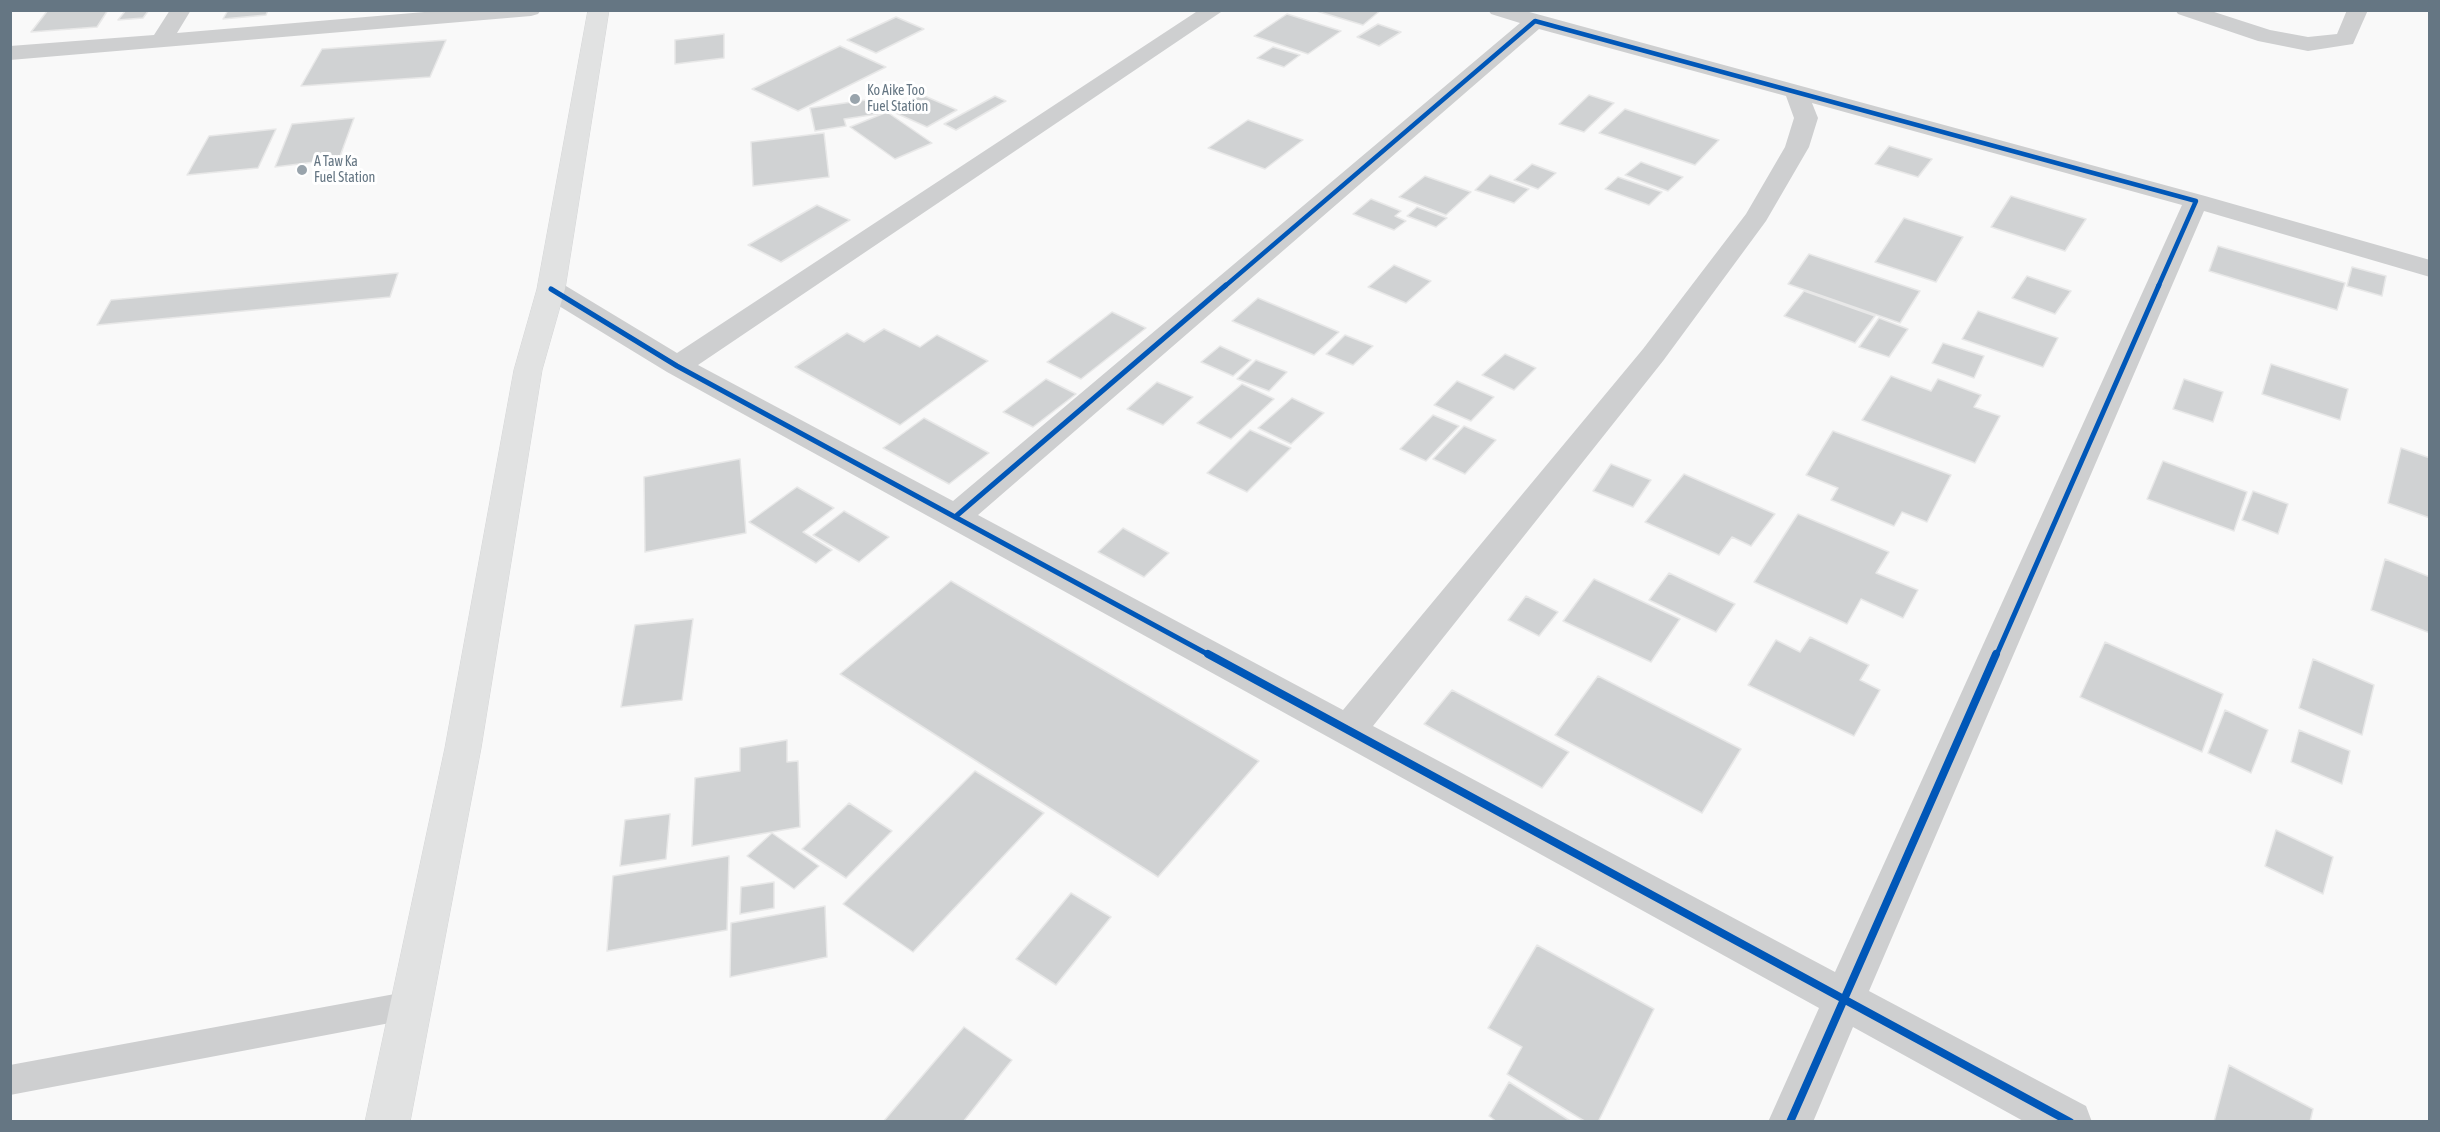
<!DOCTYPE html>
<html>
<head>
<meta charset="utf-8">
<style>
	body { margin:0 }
	#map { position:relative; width:2440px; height:1132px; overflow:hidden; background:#f9f9f9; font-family:"Asap Condensed",sans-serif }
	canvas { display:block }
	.frame { position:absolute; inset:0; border:12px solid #657683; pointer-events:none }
</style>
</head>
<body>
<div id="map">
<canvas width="2440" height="1132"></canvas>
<div class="frame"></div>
</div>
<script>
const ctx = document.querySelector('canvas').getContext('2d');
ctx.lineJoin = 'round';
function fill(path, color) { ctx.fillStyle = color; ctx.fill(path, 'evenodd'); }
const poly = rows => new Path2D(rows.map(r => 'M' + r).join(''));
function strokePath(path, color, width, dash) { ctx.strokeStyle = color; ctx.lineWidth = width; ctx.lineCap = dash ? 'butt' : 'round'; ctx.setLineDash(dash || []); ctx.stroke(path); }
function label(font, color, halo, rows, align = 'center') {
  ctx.font = font + ' "Asap Condensed",sans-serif'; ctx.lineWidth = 6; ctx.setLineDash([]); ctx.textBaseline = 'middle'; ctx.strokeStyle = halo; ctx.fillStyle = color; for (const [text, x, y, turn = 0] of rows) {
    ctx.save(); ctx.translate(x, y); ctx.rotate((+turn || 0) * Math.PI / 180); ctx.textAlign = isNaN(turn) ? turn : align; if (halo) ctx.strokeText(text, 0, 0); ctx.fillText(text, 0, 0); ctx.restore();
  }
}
const building = poly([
	[48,10,108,10,97,27,31,32,48,10],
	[126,10,149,10,143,18,118,20,126,10],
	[228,10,268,10,266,15,223,19,228,10],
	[1313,10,1381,10,1363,25,1313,10],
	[1287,14,1341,31,1308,54,1254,36,1287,14],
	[896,17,924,29,876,53,847,40,896,17],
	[1378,24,1401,32,1379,46,1357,37,1378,24],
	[724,34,724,58,675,64,675,40,724,34],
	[446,40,430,77,301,86,322,49,446,40],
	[840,46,886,67,798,111,752,89,840,46],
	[1273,47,1300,55,1284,67,1257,58,1273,47],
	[920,94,957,110,927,127,889,110,920,94],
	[1589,95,1614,103,1584,132,1559,124,1589,95],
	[995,96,1006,101,956,130,944,124,995,96],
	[873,99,878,114,844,119,846,126,815,131,810,108,873,99],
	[1625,109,1719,140,1695,165,1599,133,1625,109],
	[887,112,932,143,895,159,850,127,887,112],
	[354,118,339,159,275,167,292,124,354,118],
	[1248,120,1303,140,1265,169,1208,148,1248,120],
	[276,129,258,168,187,175,209,136,276,129],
	[824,133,829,177,753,186,751,142,824,133],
	[1889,146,1932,159,1918,177,1875,164,1889,146],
	[1641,162,1683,177,1668,191,1625,175,1641,162],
	[1532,164,1556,173,1538,189,1514,180,1532,164],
	[1490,175,1529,189,1514,203,1475,190,1490,175],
	[1425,176,1471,192,1446,215,1399,197,1425,176],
	[1618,177,1662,192,1649,205,1605,189,1618,177],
	[2011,196,2086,219,2065,251,1991,227,2011,196],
	[1371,199,1401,211,1395,216,1406,221,1394,230,1353,214,1371,199],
	[817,205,850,220,781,262,748,245,817,205],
	[1417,207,1447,218,1436,227,1407,216,1417,207],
	[1904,218,1963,237,1936,282,1875,262,1904,218],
	[2218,246,2345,283,2337,310,2209,271,2218,246],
	[1809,254,1920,291,1900,323,1788,284,1809,254],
	[1394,265,1431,281,1406,303,1368,287,1394,265],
	[2352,267,2386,276,2382,296,2347,286,2352,267],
	[398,273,390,297,97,325,111,300,398,273],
	[2027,276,2071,291,2055,314,2012,298,2027,276],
	[1804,291,1875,316,1855,343,1784,316,1804,291],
	[1258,298,1339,332,1314,355,1232,321,1258,298],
	[1978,311,2058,338,2043,367,1962,339,1978,311],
	[1112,312,1146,328,1081,379,1047,362,1112,312],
	[1879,318,1908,329,1889,357,1859,347,1879,318],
	[884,329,920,347,937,335,988,361,900,425,795,367,847,333,864,342,884,329],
	[1345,335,1373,346,1353,365,1326,354,1345,335],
	[1943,343,1984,356,1974,378,1932,363,1943,343],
	[1220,346,1251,360,1233,376,1201,362,1220,346],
	[1505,354,1536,368,1514,390,1482,375,1505,354],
	[1256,360,1287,372,1269,391,1237,379,1256,360],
	[2271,364,2348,389,2340,420,2262,394,2271,364],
	[1891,376,1931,391,1938,379,1981,395,1974,407,2000,416,1975,463,1862,420,1891,376],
	[1046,379,1076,394,1033,427,1003,412,1046,379],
	[2184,379,2223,392,2213,422,2173,409,2184,379],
	[1457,381,1494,397,1471,421,1434,405,1457,381],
	[1157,382,1193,397,1163,425,1127,409,1157,382],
	[1242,384,1274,399,1231,439,1197,423,1242,384],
	[1292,398,1324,413,1291,444,1258,428,1292,398],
	[1433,415,1459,426,1426,461,1400,449,1433,415],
	[924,418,989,453,949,484,883,448,924,418],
	[1464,426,1496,440,1465,474,1433,459,1464,426],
	[1250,430,1291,448,1247,492,1207,473,1250,430],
	[1833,431,1951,475,1927,522,1902,512,1894,526,1831,500,1838,488,1806,475,1833,431],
	[2401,448,2430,458,2430,518,2388,503,2401,448],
	[740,459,746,533,645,552,644,477,740,459],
	[2163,461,2247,492,2234,531,2147,499,2163,461],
	[1611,464,1651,480,1633,507,1593,491,1611,464],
	[1684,474,1775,514,1751,546,1732,537,1719,555,1645,522,1684,474],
	[797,487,834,508,803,532,832,550,816,563,749,522,797,487],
	[2253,491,2288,504,2278,534,2242,520,2253,491],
	[844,511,889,537,859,562,813,535,844,511],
	[1798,514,1889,552,1876,573,1918,590,1903,618,1861,599,1847,624,1754,582,1798,514],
	[1123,528,1169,553,1144,577,1098,552,1123,528],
	[2385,559,2430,577,2430,633,2371,610,2385,559],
	[1669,573,1735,604,1716,632,1649,600,1669,573],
	[1594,579,1680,619,1651,662,1563,621,1594,579],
	[951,581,1259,761,1158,877,840,674,951,581],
	[1526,596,1558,612,1539,636,1508,620,1526,596],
	[693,619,682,700,621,707,635,625,693,619],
	[1810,637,1869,665,1860,680,1880,690,1854,736,1748,685,1776,640,1800,652,1810,637],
	[2105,642,2223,694,2202,752,2080,697,2105,642],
	[2313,659,2374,685,2362,735,2299,708,2313,659],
	[1598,676,1741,749,1702,813,1555,735,1598,676],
	[1452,690,1569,752,1542,788,1424,724,1452,690],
	[2225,710,2268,730,2251,773,2208,753,2225,710],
	[2299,730,2350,751,2342,784,2291,762,2299,730],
	[787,740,787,762,798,761,800,827,692,846,695,778,740,771,740,748,787,740],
	[975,771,1044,813,913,952,843,904,975,771],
	[849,803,892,831,846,878,802,849,849,803],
	[670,814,666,859,620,866,625,820,670,814],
	[2276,830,2333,857,2323,894,2265,866,2276,830],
	[772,833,819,866,794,889,747,856,772,833],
	[729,856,727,930,607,951,613,876,729,856],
	[774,882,774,908,740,914,741,887,774,882],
	[1071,893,1111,917,1056,985,1016,959,1071,893],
	[825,906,827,957,730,977,731,923,825,906],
	[1537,945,1654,1009,1598,1122,1586,1122,1507,1074,1522,1047,1488,1028,1537,945],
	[964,1027,1012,1060,963,1122,883,1122,964,1027],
	[2229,1065,2313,1109,2310,1122,2214,1122,2229,1065],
	[1509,1082,1572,1122,1497,1122,1489,1116,1509,1082]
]);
fill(building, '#d0d2d3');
strokePath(building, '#e8e8e8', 1.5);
const primary = poly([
	[588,10,609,10,565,289,542,370,481,748,410,1122,365,1122,445,748,514,370,537,289,588,10]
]);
strokePath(primary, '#d5d6d7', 1);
fill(poly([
	[411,991,422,995,426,1005,422,1015,411,1019,10,1095,10,1065,411,991]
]), '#cecfd0');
fill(poly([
	[170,10,191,10,177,33,448,10,541,10,538,14,531,16,10,60,10,46,154,35,170,10],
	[1199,10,1224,10,698,365,953,501,1520,23,1491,14,1488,10,1522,10,2205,196,2430,260,2430,277,2204,211,1869,991,2086,1106,2092,1122,2025,1122,1853,1027,1813,1122,1768,1122,1819,1008,667,372,541,295,537,289,541,283,551,281,561,283,677,353,1199,10],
	[1539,29,1786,96,1794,118,1785,147,1746,214,1643,349,1343,710,978,515,1539,29],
	[1812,103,2182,205,1835,972,1373,726,1663,361,1766,221,1809,147,1818,118,1812,103],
	[2175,10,2208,10,2270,30,2308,37,2337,34,2347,10,2368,10,2353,44,2308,51,2258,41,2178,14,2175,10]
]), '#cecfd0');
fill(primary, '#e1e2e2');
strokePath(poly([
	[1224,287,1535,21,2196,201,2158,287]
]), '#0057b8', 4.5);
strokePath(poly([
	[551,289,677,366,1211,656],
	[955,517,1226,285],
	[1996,656,2159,285]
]), '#0057b8', 5);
strokePath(poly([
	[1208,654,2070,1122],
	[1790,1122,1996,654]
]), '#0057b8', 8);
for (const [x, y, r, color] of [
	[855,99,6,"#99a4ac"],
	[302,170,6,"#99a4ac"]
]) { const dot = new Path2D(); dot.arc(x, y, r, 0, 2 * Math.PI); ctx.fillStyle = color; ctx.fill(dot); strokePath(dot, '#fff', 2); }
label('14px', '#657683', '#fff', [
	["Ko Aike Too",867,91],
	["Fuel Station",867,107],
	["A Taw Ka",314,162],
	["Fuel Station",314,178]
], 'left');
</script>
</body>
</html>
